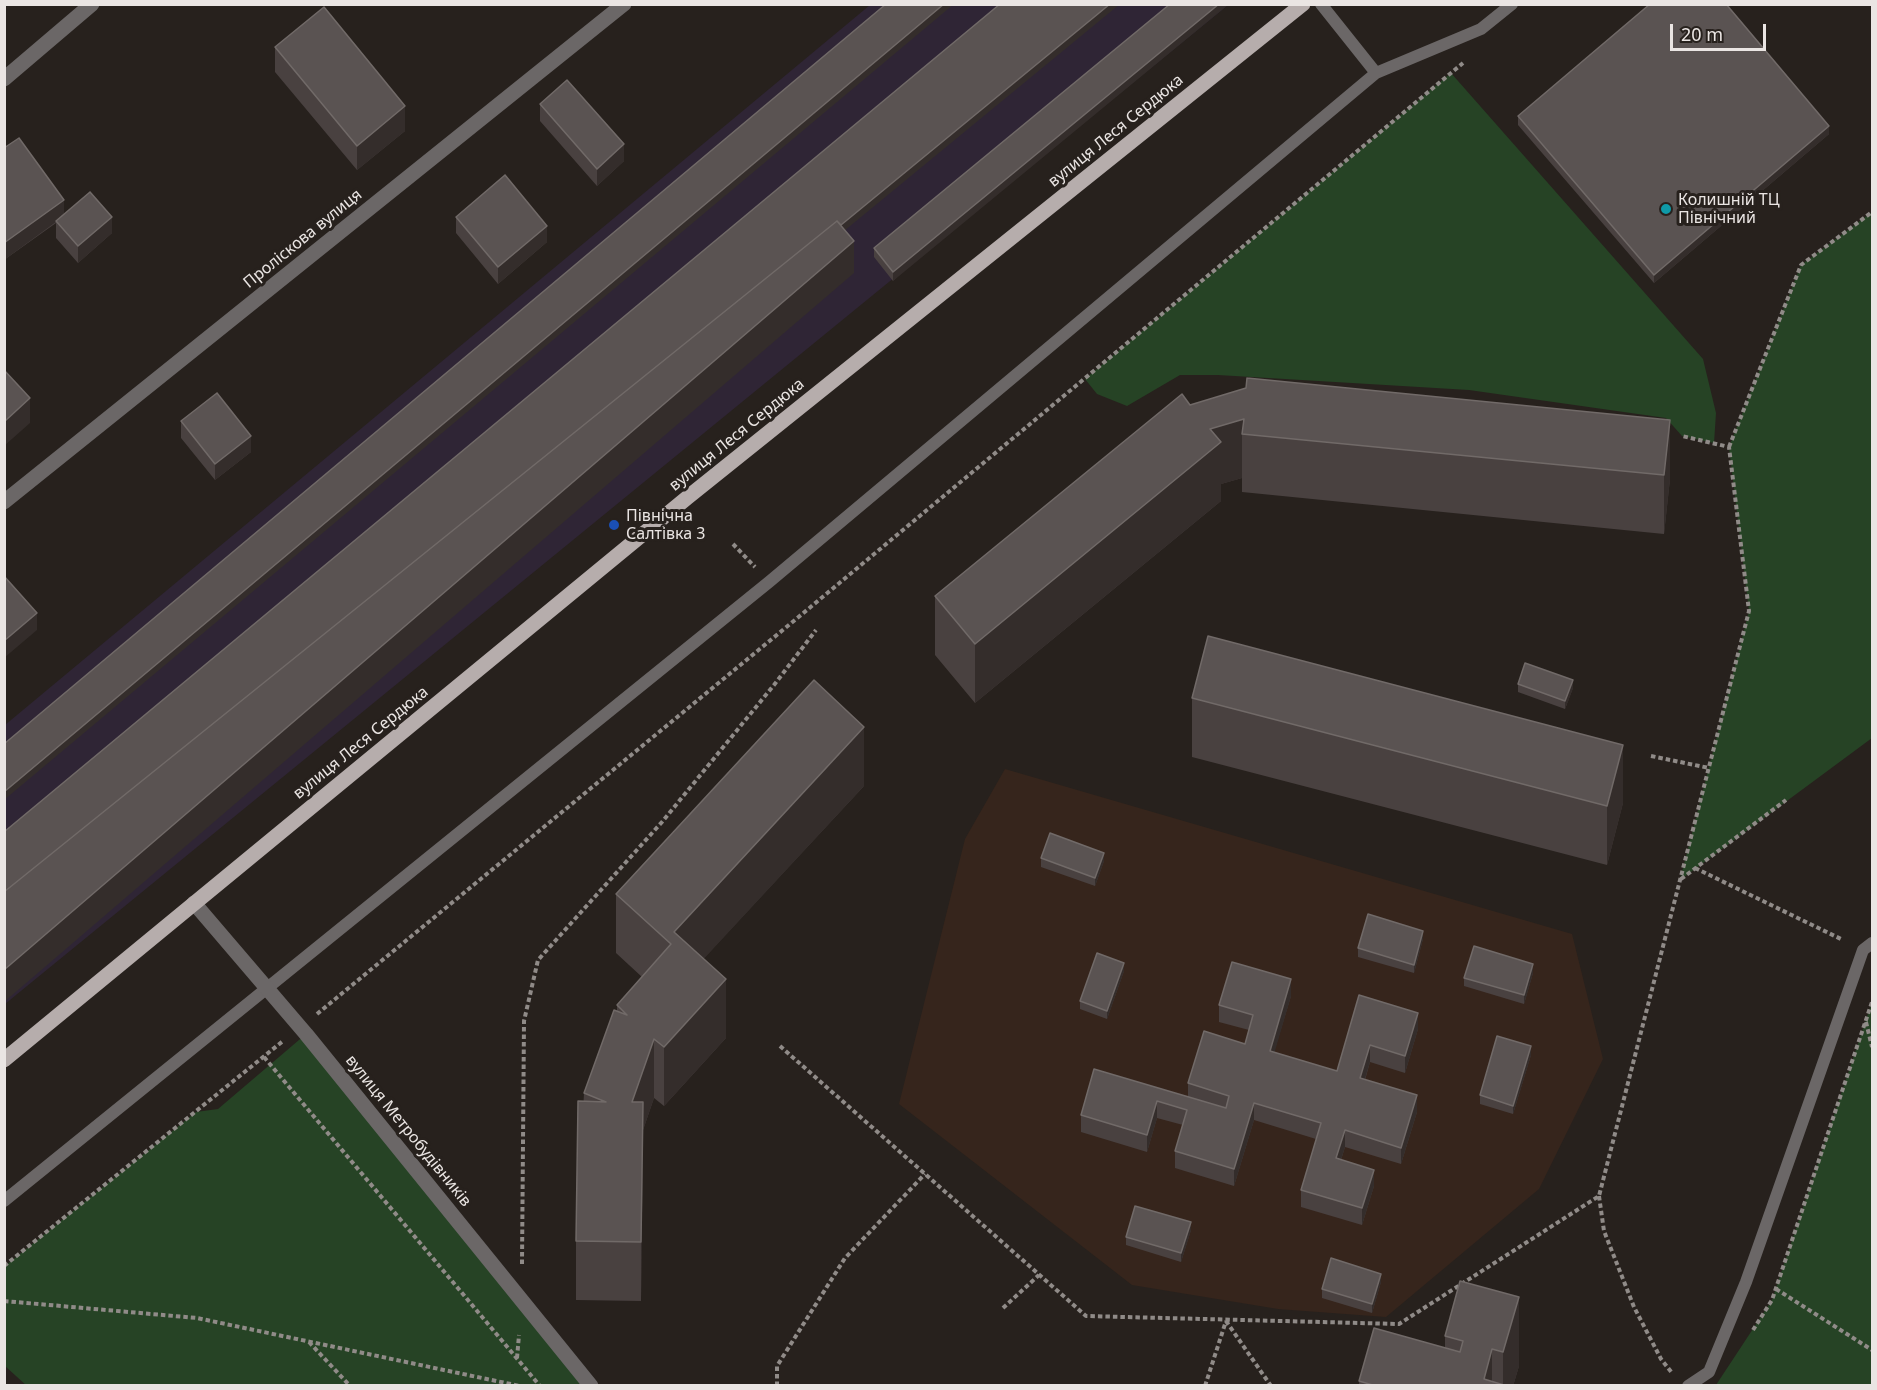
<!DOCTYPE html>
<html>
<head>
<meta charset="utf-8">
<style>
	body { margin:0 }
	#map { position:relative; width:1877px; height:1390px; overflow:hidden; background:#27211d; font-family:"Noto Sans",sans-serif }
	canvas { display:block }
	.frame { position:absolute; inset:0; border:6px solid #eae5e3; pointer-events:none }
	.scale { position:absolute; left:1670px; top:24px; width:96px; height:27px; box-sizing:border-box; border:3px solid #eae5e3; border-top:0; padding-left:8px; font-size:18px; line-height:21px; white-space:nowrap; color:#eae5e3; -webkit-text-stroke:4px #27211d; paint-order:stroke }
</style>
</head>
<body>
<div id="map">
<canvas width="1877" height="1390"></canvas>
<div class="frame"></div>
<div class="scale">20 m</div>
</div>
<script>
const ctx = document.querySelector('canvas').getContext('2d');
ctx.lineJoin = 'round';
function fill(path, color) { ctx.fillStyle = color; ctx.fill(path, 'evenodd'); }
const poly = rows => new Path2D(rows.map(r => 'M' + r).join(''));
function strokePath(path, color, width, dash) { ctx.strokeStyle = color; ctx.lineWidth = width; ctx.lineCap = dash ? 'butt' : 'round'; ctx.setLineDash(dash || []); ctx.stroke(path); }
function label(font, color, halo, rows, align = 'center') {
  ctx.font = font + ' "Noto Sans",sans-serif'; ctx.lineWidth = 6; ctx.setLineDash([]); ctx.textBaseline = 'middle'; ctx.strokeStyle = halo; ctx.fillStyle = color; for (const [text, x, y, turn = 0] of rows) {
    ctx.save(); ctx.translate(x, y); ctx.rotate((+turn || 0) * Math.PI / 180); ctx.textAlign = isNaN(turn) ? turn : align; if (halo) ctx.strokeText(text, 0, 0); ctx.fillText(text, 0, 0); ctx.restore();
  }
}
fill(poly([
	[870,5,1228,5,5,1004,5,725]
]), '#2f2535');
fill(poly([
	[1005,769,1572,934,1603,1059,1539,1189,1386,1317,1278,1309,1132,1285,899,1104,965,839]
]), '#36251c');
fill(poly([
	[1451,73,1703,359,1716,413,1714,443,1682,436,1666,418,1469,390,1218,375,1180,375,1127,406,1097,394,1085,379],
	[1872,212,1872,738,1680,880,1749,611,1729,447,1801,265],
	[1872,1002,1872,1385,1716,1385,1772,1300],
	[306,1034,591,1385,27,1386,5,1366,5,1266,196,1112,218,1109]
]), '#264325');
strokePath(poly([
	[1729,447,1801,265,1872,212],
	[733,544,755,567],
	[1651,756,1709,768],
	[1695,868,1843,940],
	[1681,879,1786,800],
	[317,1014,801,615,1463,63],
	[1866,1022,1872,1047],
	[780,1046,1086,1316,1399,1324,1599,1196,1749,611,1729,447,1682,436],
	[264,1057,540,1386],
	[1599,1196,1604,1231,1634,1307,1661,1359,1672,1373],
	[522,1264,524,1021,538,960,662,822,774,685,816,630],
	[4,1266,283,1041],
	[1776,1289,1872,1350],
	[4,1301,197,1318,520,1386],
	[1003,1308,1039,1275],
	[1226,1321,1271,1386],
	[1753,1330,1772,1300,1872,1002],
	[309,1342,350,1386],
	[517,1358,519,1335],
	[777,1386,777,1366,845,1258,925,1174],
	[1205,1386,1226,1321]
]), '#908b88', 4, [4.5, 3]);
strokePath(poly([
	[1376,73,1481,29,1512,4],
	[4,1201,769,582,1376,73,1321,4],
	[1688,1386,1709,1372,1746,1282,1863,950,1872,943]
]), '#6b6767', 12);
strokePath(poly([
	[4,79,92,4],
	[4,502,624,4],
	[194,903,306,1034,591,1386]
]), '#6b6767', 15);
strokePath(poly([
	[4,1060,688,497,1303,4]
]), '#b6adac', 15);
fill(poly([
	[1170,4,893,281,874,257,874,248],
	[275,47,405,131,357,170,275,72],
	[540,104,624,161,597,186,540,121],
	[1518,116,1829,134,1654,283,1518,125],
	[4,148,64,214,112,233,78,263,56,238,56,223,4,260],
	[456,217,547,242,498,284,456,233],
	[1190,405,1670,420,1670,479,1664,534,1242,492,1242,478,1221,484,1221,501,975,703,935,655,935,596],
	[181,421,251,452,215,480,181,438],
	[1518,684,1573,688,1565,709,1518,692],
	[1192,698,1623,803,1607,865,1192,757],
	[864,786,703,959,726,1038,664,1106,654,1098,643,1130,641,1301,576,1300,576,1241,584,1093,617,1011,617,1005,642,977,616,953,616,894],
	[1041,858,1104,861,1095,886,1041,867],
	[1423,939,1414,973,1358,957,1358,948],
	[1124,971,1107,1019,1080,1009,1080,1001],
	[1533,973,1524,1004,1464,986,1464,978],
	[1359,995,1418,1029,1405,1073,1370,1062,1365,1080,1417,1112,1401,1164,1345,1147,1341,1160,1374,1186,1362,1225,1301,1207,1301,1190,1316,1139,1254,1120,1234,1186,1175,1168,1175,1151,1183,1125,1157,1118,1147,1152,1081,1132,1081,1115,1094,1069,1188,1097,1188,1083,1245,1044,1249,1030,1219,1022,1219,1005,1291,996,1274,1052,1337,1071],
	[1531,1055,1513,1114,1480,1104,1480,1095],
	[1191,1230,1181,1262,1126,1245,1126,1237],
	[1381,1282,1372,1313,1322,1298,1322,1289],
	[1519,1297,1519,1366,1513,1386,1359,1386,1359,1381,1445,1347,1445,1336]
]), '#494140');
fill(poly([
	[944,4,954,4,4,800,4,792],
	[1110,4,1120,4,4,922,4,914],
	[1219,4,1229,4,893,281,893,272],
	[405,106,405,131,357,170,357,146],
	[1829,126,1829,134,1654,283,1654,275],
	[624,144,624,161,597,186,597,169],
	[64,200,64,216,4,260,4,243],
	[112,217,112,233,78,263,78,246],
	[547,226,547,242,498,284,498,267],
	[854,241,854,273,4,1002,4,970],
	[30,398,30,423,4,446,4,422],
	[1244,419,1242,434,1242,478,1221,484,1221,501,975,703,975,644,1210,429],
	[1670,420,1670,479,1664,534,1664,475],
	[251,436,251,452,215,480,215,464],
	[37,613,37,630,4,658,4,641],
	[1573,680,1573,688,1565,709,1565,701],
	[864,727,864,786,674,991,674,932],
	[1623,745,1623,803,1607,865,1607,806],
	[1104,853,1104,861,1095,886,1095,878],
	[1423,931,1423,939,1414,973,1414,965],
	[1124,963,1124,971,1107,1019,1107,1011],
	[1533,964,1533,973,1524,1004,1524,995],
	[726,979,726,1038,664,1106,664,1047],
	[1291,979,1291,996,1270,1068,1270,1051],
	[1418,1013,1418,1029,1405,1073,1405,1056],
	[654,1039,654,1098,643,1130,641,1301,641,1242,632,1102],
	[1370,1045,1370,1062,1360,1095,1360,1078],
	[1531,1046,1531,1055,1513,1114,1513,1106],
	[1417,1095,1417,1112,1401,1164,1401,1148],
	[1157,1101,1157,1118,1147,1152,1147,1135],
	[1254,1103,1254,1120,1234,1186,1234,1169],
	[1345,1130,1345,1147,1336,1175,1336,1158],
	[1374,1170,1374,1186,1362,1225,1362,1208],
	[1191,1222,1191,1230,1181,1262,1181,1253],
	[1381,1274,1381,1282,1372,1313,1372,1304],
	[1519,1297,1519,1366,1513,1386,1503,1386,1503,1352],
	[1492,1349,1492,1386,1484,1379]
]), '#342d2b');
const building = poly([
	[886,4,944,4,4,792,4,744,886,4],
	[1000,4,1110,4,841,225,837,221,4,892,4,832,1000,4],
	[1170,4,1219,4,893,272,874,248,1170,4],
	[1650,4,1726,4,1829,126,1654,275,1518,116,1650,4],
	[324,7,405,106,357,146,275,47,324,7],
	[567,80,624,144,597,169,540,104,567,80],
	[19,138,64,200,4,243,4,148,19,138],
	[505,175,547,226,498,267,456,217,505,175],
	[90,192,112,217,78,246,56,221,90,192],
	[837,221,854,241,4,970,4,892,837,221],
	[4,370,30,398,4,422,4,370],
	[1247,378,1670,420,1664,475,1242,434,1244,419,1210,429,1221,442,975,644,935,596,1182,394,1190,405,1246,388,1247,378],
	[217,393,251,436,215,464,181,421,217,393],
	[4,576,37,613,4,641,4,576],
	[1208,636,1623,745,1607,806,1192,698,1208,636],
	[1525,663,1573,680,1565,701,1518,684,1525,663],
	[814,680,864,727,674,932,726,979,664,1047,654,1039,632,1102,643,1102,641,1242,576,1241,578,1101,606,1102,584,1093,614,1010,627,1015,617,1005,671,944,616,894,814,680],
	[1050,833,1104,853,1095,878,1041,858,1050,833],
	[1368,914,1423,931,1414,965,1358,948,1368,914],
	[1474,946,1533,964,1524,995,1464,978,1474,946],
	[1097,953,1124,963,1107,1011,1080,1001,1097,953],
	[1232,962,1291,979,1270,1051,1337,1071,1359,995,1418,1013,1405,1056,1370,1045,1360,1078,1417,1095,1401,1148,1345,1130,1336,1158,1374,1170,1362,1208,1301,1190,1321,1123,1254,1103,1234,1169,1175,1151,1187,1110,1157,1101,1147,1135,1081,1115,1094,1069,1226,1108,1229,1096,1188,1083,1204,1031,1245,1044,1253,1015,1219,1005,1232,962],
	[1497,1036,1531,1046,1513,1106,1480,1095,1497,1036],
	[1135,1206,1191,1222,1181,1253,1126,1237,1135,1206],
	[1331,1258,1381,1274,1372,1304,1322,1289,1331,1258],
	[1460,1281,1519,1297,1503,1352,1492,1349,1484,1379,1507,1386,1376,1386,1359,1381,1374,1328,1460,1352,1463,1341,1445,1336,1460,1281]
]);
fill(building, '#5a5352');
strokePath(building, '#716a68', 1.5);
for (const [x, y, r, color] of [
	[1666,209,6,"#0f9aa8"],
	[614,525,6,"#1a4fb4"]
]) { const dot = new Path2D(); dot.arc(x, y, r, 0, 2 * Math.PI); ctx.fillStyle = color; ctx.fill(dot); strokePath(dot, '#27211d', 2); }
label('16px', '#eae5e3', '#27211d', [
	["вулиця Леся Сердюка",1116,131,-39],
	["Проліскова вулиця",303,239,-39],
	["вулиця Леся Сердюка",737,435,-39],
	["вулиця Леся Сердюка",361,743,-39],
	["вулиця Метробудівників",408,1131,51]
]);
label('16px', '#eae5e3', '#27211d', [
	["Колишній ТЦ",1678,200],
	["Північний",1678,218],
	["Північна",626,516],
	["Салтівка 3",626,534]
], 'left');
</script>
</body>
</html>
